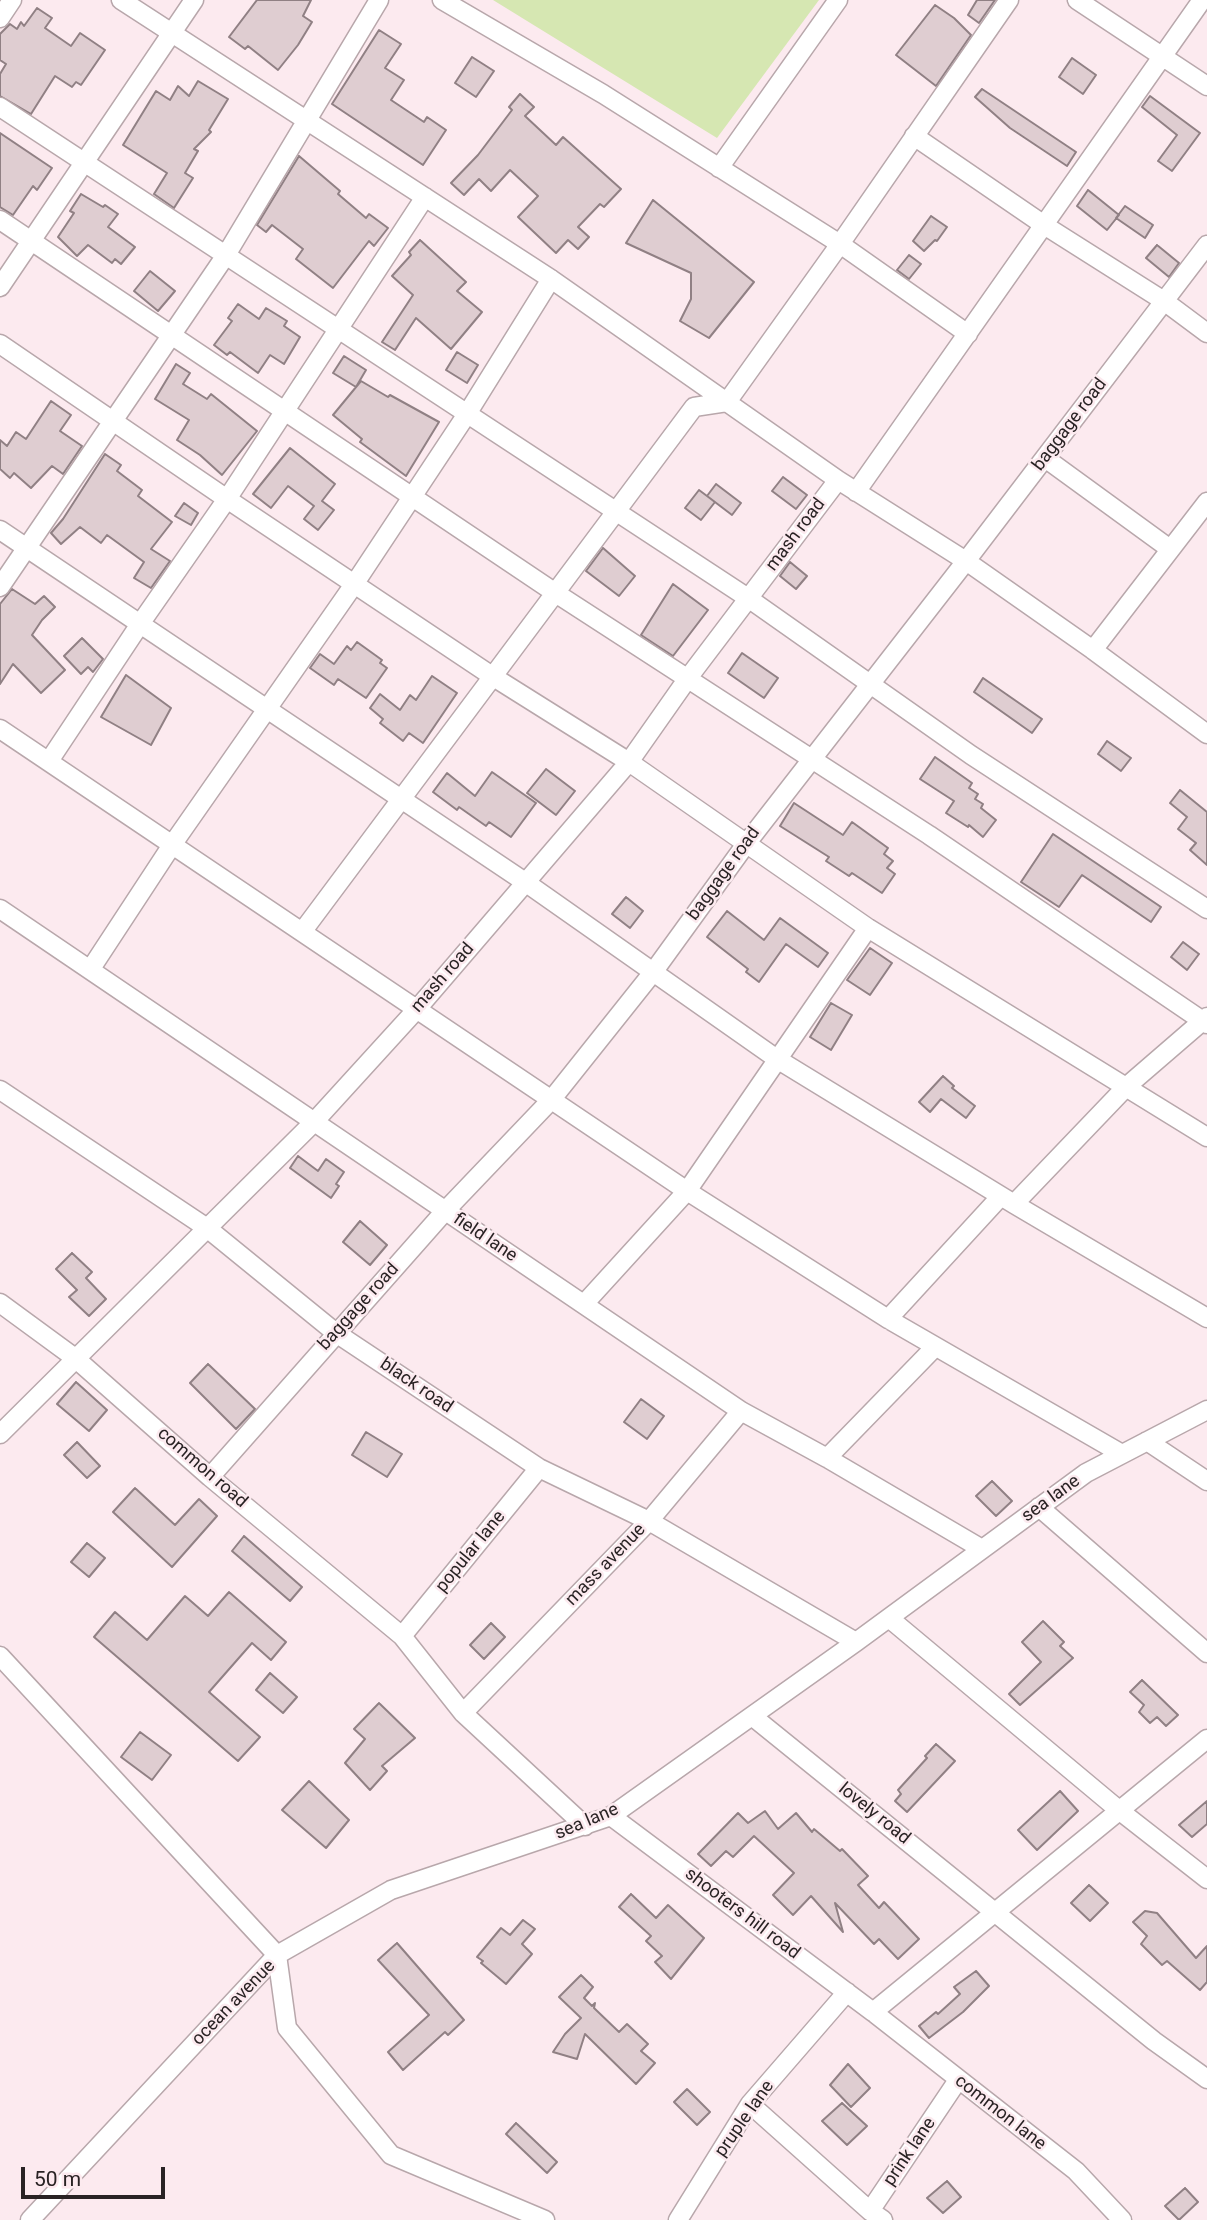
<!DOCTYPE html>
<html>
<head>
<meta charset="utf-8">
<style>
	body { margin:0 }
	#map { position:relative; width:1207px; height:2220px; overflow:hidden; background:#fceaef; font-family:Roboto,sans-serif }
	canvas { display:block }
	.scale { position:absolute; left:21px; top:2167px; width:144px; height:32px; box-sizing:border-box; border:4px solid #292324; border-top:0; padding-left:9px; font-size:21px; line-height:24px; white-space:nowrap; color:#292324; -webkit-text-stroke:5px #fceaef; paint-order:stroke }
</style>
</head>
<body>
<div id="map">
<canvas width="1207" height="2220"></canvas>
<div class="scale">50 m</div>
</div>
<script>
const ctx = document.querySelector('canvas').getContext('2d');
ctx.lineJoin = 'round';
function fill(path, color) { ctx.fillStyle = color; ctx.fill(path, 'evenodd'); }
const poly = rows => new Path2D(rows.map(r => 'M' + r).join(''));
function strokePath(path, color, width, dash) { ctx.strokeStyle = color; ctx.lineWidth = width; ctx.lineCap = dash ? 'butt' : 'round'; ctx.setLineDash(dash || []); ctx.stroke(path); }
function label(font, color, halo, rows, align = 'center') {
  ctx.font = font + ' Roboto,sans-serif'; ctx.lineWidth = 5; ctx.setLineDash([]); ctx.textBaseline = 'middle'; ctx.strokeStyle = halo; ctx.fillStyle = color; for (const [text, x, y, turn = 0] of rows) {
    ctx.save(); ctx.translate(x, y); ctx.rotate((+turn || 0) * Math.PI / 180); ctx.textAlign = isNaN(turn) ? turn : align; if (halo) ctx.strokeText(text, 0, 0); ctx.fillText(text, 0, 0); ctx.restore();
  }
}
fill(poly([
	[493,0,819,0,717,138]
]), '#d6e7b2');
const building = poly([
	[257,0,311,0,303,16,312,22,298,45,278,70,248,46,245,49,229,37,257,0],
	[977,0,995,0,979,23,968,15,977,0],
	[935,5,954,18,971,35,936,86,896,55,935,5],
	[37,8,52,18,45,28,71,46,80,33,105,50,81,85,76,82,72,87,55,76,31,114,0,96,0,74,6,64,0,60,0,34,10,24,17,29,21,22,24,26,37,8],
	[379,30,401,44,385,68,404,80,391,100,424,122,427,117,446,130,423,165,332,104,379,30],
	[472,57,494,71,476,97,455,83,472,57],
	[1072,58,1096,75,1083,94,1059,77,1072,58],
	[198,81,228,99,209,130,211,132,194,149,198,151,185,173,193,178,174,208,154,194,167,173,123,145,156,91,170,100,178,86,189,96,198,81],
	[982,89,1076,152,1067,166,1010,128,975,97,982,89],
	[520,94,534,107,525,116,556,145,563,137,621,189,604,207,600,204,578,227,589,237,578,249,568,240,556,253,518,217,538,196,510,170,491,191,479,179,464,195,451,183,478,155,512,110,509,107,520,94],
	[1150,96,1200,133,1172,171,1158,161,1177,135,1142,107,1150,96],
	[0,133,52,168,37,190,33,186,13,215,0,207,0,133],
	[299,156,340,191,338,194,366,218,369,214,388,228,374,246,369,241,333,288,296,259,303,249,272,225,266,232,257,225,299,156],
	[1088,190,1119,215,1107,230,1077,206,1088,190],
	[81,194,103,207,105,205,118,214,108,227,135,247,121,264,115,259,112,263,88,245,77,256,58,237,74,213,70,211,81,194],
	[653,200,754,282,709,338,680,321,691,299,691,273,626,243,653,200],
	[1125,206,1153,225,1145,238,1116,218,1125,206],
	[931,216,947,227,937,241,935,240,924,251,913,241,931,216],
	[420,240,466,282,457,291,482,312,451,349,416,318,395,350,382,342,413,295,392,276,411,255,409,252,420,240],
	[1157,245,1179,263,1169,277,1146,258,1157,245],
	[909,255,921,264,909,279,897,270,909,255],
	[150,271,175,291,158,311,134,291,150,271],
	[238,304,259,319,266,308,287,321,284,326,300,337,284,364,270,355,258,373,230,352,227,355,214,345,232,321,228,318,238,304],
	[457,352,478,365,467,383,446,370,457,352],
	[344,356,366,370,356,387,333,373,344,356],
	[176,364,190,373,183,384,207,399,211,394,257,431,222,475,200,455,177,440,189,420,155,399,176,364],
	[361,381,388,397,390,395,439,422,406,476,360,442,362,439,333,415,361,381],
	[51,401,71,415,60,431,82,446,63,474,52,466,31,488,14,473,10,478,0,469,0,440,7,446,16,432,26,439,51,401],
	[290,448,335,484,322,501,334,510,318,530,304,519,314,506,288,486,271,508,253,494,290,448],
	[105,454,121,465,117,471,142,490,138,496,172,522,151,549,170,561,151,588,134,578,144,562,107,535,101,543,80,527,61,544,51,533,63,519,105,454],
	[783,477,807,495,796,509,772,491,783,477],
	[716,484,741,503,732,515,707,496,716,484],
	[699,490,715,502,701,520,685,508,699,490],
	[184,503,198,513,191,525,175,516,184,503],
	[603,548,635,576,619,596,586,571,603,548],
	[790,562,807,576,796,589,780,576,790,562],
	[673,584,708,610,673,656,641,635,673,584],
	[12,589,35,604,44,596,55,607,42,620,32,635,65,670,41,693,13,664,0,684,0,604,12,589],
	[82,638,103,659,93,672,88,667,81,674,64,656,82,638],
	[357,642,382,660,380,663,387,668,366,698,338,679,334,685,310,668,320,654,334,664,347,646,351,650,357,642],
	[742,653,778,678,764,698,728,673,742,653],
	[126,675,171,708,151,745,101,717,126,675],
	[432,676,457,693,423,743,409,733,403,741,380,723,383,719,370,708,380,694,400,710,410,695,416,700,432,676],
	[983,678,1042,719,1032,733,974,692,983,678],
	[1107,741,1131,758,1121,771,1098,754,1107,741],
	[935,757,972,783,969,788,978,794,975,799,983,804,981,808,996,820,983,837,969,825,968,827,946,813,954,801,920,779,935,757],
	[546,769,575,791,556,815,527,793,546,769],
	[492,772,536,803,511,837,489,822,486,826,459,807,457,810,433,792,447,773,475,796,492,772],
	[1180,790,1207,812,1207,865,1190,850,1196,843,1178,829,1187,817,1170,803,1180,790],
	[794,803,843,835,852,822,888,848,884,854,893,861,887,868,895,874,882,893,852,873,849,876,826,861,829,857,780,826,794,803],
	[1053,834,1161,907,1151,922,1082,875,1059,907,1021,882,1053,834],
	[626,897,643,911,630,928,612,914,626,897],
	[727,911,764,940,780,918,828,953,818,967,786,944,759,982,746,972,748,969,707,937,727,911],
	[1183,942,1199,954,1187,970,1171,957,1183,942],
	[870,948,892,963,870,995,847,980,870,948],
	[831,1003,852,1015,831,1050,810,1037,831,1003],
	[943,1076,954,1086,952,1088,975,1106,966,1118,941,1099,930,1112,919,1102,943,1076],
	[298,1156,318,1171,326,1159,344,1172,336,1184,339,1186,331,1198,290,1168,298,1156],
	[360,1221,387,1245,370,1265,343,1242,360,1221],
	[72,1253,92,1272,86,1278,106,1299,89,1316,69,1297,77,1290,56,1269,72,1253],
	[208,1364,255,1409,236,1429,190,1383,208,1364],
	[76,1382,107,1410,89,1431,57,1404,76,1382],
	[641,1399,664,1416,647,1439,624,1422,641,1399],
	[366,1432,402,1454,387,1477,352,1455,366,1432],
	[77,1442,100,1466,87,1478,64,1455,77,1442],
	[992,1481,1012,1501,996,1516,976,1496,992,1481],
	[135,1488,175,1525,199,1499,217,1516,172,1567,113,1512,135,1488],
	[244,1536,302,1587,290,1601,232,1551,244,1536],
	[87,1543,105,1558,89,1577,71,1562,87,1543],
	[229,1592,286,1642,271,1660,252,1643,209,1692,260,1737,238,1761,94,1637,115,1612,147,1640,185,1596,208,1616,229,1592],
	[1043,1621,1064,1642,1060,1646,1073,1658,1020,1705,1009,1694,1041,1662,1022,1642,1043,1621],
	[491,1623,505,1637,484,1659,470,1645,491,1623],
	[270,1673,297,1697,283,1713,256,1690,270,1673],
	[1142,1680,1178,1715,1166,1726,1157,1717,1150,1723,1139,1712,1144,1705,1130,1692,1142,1680],
	[379,1703,415,1738,382,1766,387,1771,370,1790,345,1763,365,1739,354,1729,379,1703],
	[140,1732,171,1755,152,1780,121,1757,140,1732],
	[936,1744,955,1761,907,1812,895,1801,901,1794,898,1790,927,1758,925,1756,936,1744],
	[309,1781,349,1820,326,1848,282,1810,309,1781],
	[1060,1791,1078,1811,1037,1850,1018,1830,1060,1791],
	[1207,1801,1207,1824,1192,1837,1179,1825,1207,1801],
	[765,1811,778,1829,796,1813,812,1832,814,1829,840,1851,842,1849,868,1876,858,1885,879,1908,884,1902,919,1939,898,1959,879,1939,874,1944,835,1903,843,1932,811,1896,793,1915,773,1895,794,1873,754,1836,733,1857,726,1851,711,1866,698,1854,738,1813,748,1823,765,1811],
	[1089,1885,1108,1903,1090,1921,1071,1903,1089,1885],
	[631,1894,656,1918,668,1905,704,1938,671,1979,655,1962,662,1956,646,1941,651,1936,619,1907,631,1894],
	[1145,1911,1157,1913,1196,1958,1207,1946,1207,1982,1200,1990,1167,1961,1162,1965,1141,1944,1147,1936,1133,1922,1145,1911],
	[523,1920,535,1929,522,1944,532,1954,506,1984,481,1963,483,1961,477,1957,501,1928,510,1935,523,1920],
	[397,1943,464,2020,448,2035,445,2032,403,2070,388,2052,429,2015,378,1960,397,1943],
	[976,1971,989,1986,963,2012,929,2038,919,2026,936,2012,938,2014,960,1994,954,1987,976,1971],
	[581,1975,593,1987,584,1998,592,2006,595,2003,594,2008,619,2032,627,2024,648,2044,641,2051,655,2063,636,2084,585,2034,577,2059,553,2052,565,2034,581,2018,559,1997,581,1975],
	[848,2064,870,2088,851,2107,830,2085,848,2064],
	[687,2089,710,2112,697,2125,674,2102,687,2089],
	[842,2103,867,2126,847,2145,822,2121,842,2103],
	[516,2123,557,2162,547,2173,506,2134,516,2123],
	[947,2181,961,2197,943,2213,927,2198,947,2181],
	[1185,2188,1198,2202,1179,2220,1165,2206,1185,2188]
]);
fill(building, '#dfcdd1');
strokePath(building, '#908084', 2);
const street = poly([
	[121,0,551,279,838,480,966,561,1093,650,1207,734],
	[442,0,603,94,840,244,968,334],
	[1077,0,1207,86],
	[0,18,12,0],
	[0,107,748,598,971,755,1207,909],
	[914,136,1044,225,1164,301,1207,333],
	[719,168,838,0],
	[0,220,554,592,929,835,1207,1024],
	[0,287,194,0],
	[0,344,227,499,492,676,629,762,868,928,1207,1137],
	[1045,458,1170,549],
	[856,492,1202,0],
	[0,530,525,882,777,1059,1014,1204,1207,1318],
	[0,587,226,255,379,0],
	[1093,650,1207,502],
	[0,729,687,1191,888,1319,1122,1454],
	[49,761,140,624,227,499,425,197],
	[0,909,741,1411,827,1458,982,1549],
	[302,932,694,407,727,402,840,244,1009,0],
	[90,970,172,845,355,583,467,414,551,279],
	[0,1090,207,1228,336,1333,539,1468,649,1521,856,1642],
	[1014,1204,1126,1087,1207,1017],
	[0,1303,75,1358,210,1477,402,1636,463,1713,585,1826],
	[584,1304,687,1191,868,928],
	[888,1319,1001,1196],
	[0,1434,314,1122,417,1009,629,762,688,678,838,480],
	[1147,1441,1207,1481],
	[827,1458,935,1347],
	[210,1477,445,1211,552,1099,654,971,746,844,966,561,1207,245],
	[1039,1507,1207,1653],
	[889,1618,1120,1811,1207,1879],
	[402,1636,539,1468],
	[0,1656,277,1955,391,1890,611,1816,856,1642,1086,1473,1207,1410],
	[463,1713,649,1521,741,1411],
	[752,1716,1154,2041,1207,2079],
	[611,1816,873,2012,1076,2171,1122,2220],
	[873,2012,1207,1739],
	[750,2104,870,2211],
	[30,2220,277,1955,287,2028,391,2155,545,2220],
	[678,2220,750,2104,847,1992],
	[883,2220,870,2211,958,2080]
]);
strokePath(street, '#b8a7ab', 21);
strokePath(street, '#fff', 18);
label('18px', '#292324', '#fceaef', [
	["baggage road",1070,425,-53],
	["mash road",796,535,-53],
	["baggage road",724,874,-54],
	["mash road",443,978,-49],
	["field lane",485,1238,34],
	["baggage road",359,1307,-48],
	["black road",416,1386,34],
	["common road",202,1468,41],
	["sea lane",1051,1499,-36],
	["popular lane",471,1552,-51],
	["mass avenue",606,1565,-46],
	["lovely road",874,1814,39],
	["sea lane",587,1822,-23],
	["shooters hill road",742,1914,37],
	["ocean avenue",234,2003,-46],
	["common lane",1000,2113,38],
	["pruple lane",745,2119,-55],
	["prink lane",910,2152,-56]
]);
</script>
</body>
</html>
